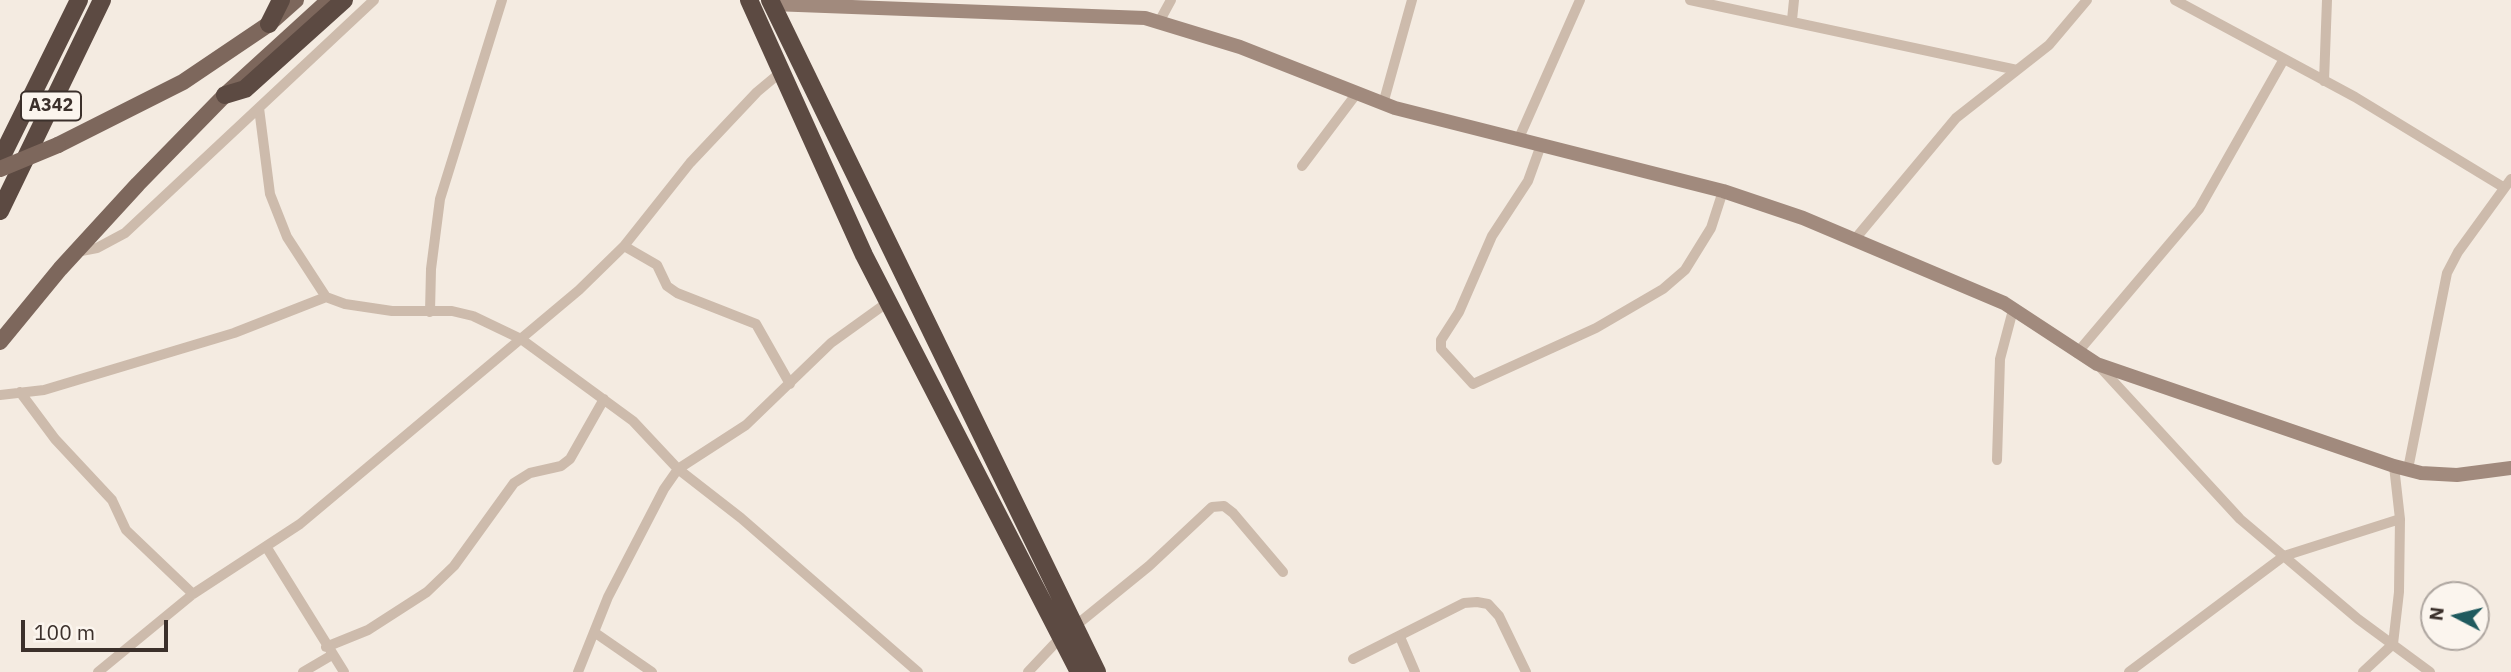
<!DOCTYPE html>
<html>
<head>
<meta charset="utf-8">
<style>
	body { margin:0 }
	#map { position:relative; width:2511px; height:672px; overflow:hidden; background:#f4ebe1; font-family:"IBM Plex Sans",sans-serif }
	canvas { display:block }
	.north { position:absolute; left:2420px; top:581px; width:70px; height:70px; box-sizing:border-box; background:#fbf5ee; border:2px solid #aea6a0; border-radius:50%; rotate:277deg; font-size:19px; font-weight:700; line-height:28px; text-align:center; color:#3b302b }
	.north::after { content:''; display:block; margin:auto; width:24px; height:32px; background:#1f5a5e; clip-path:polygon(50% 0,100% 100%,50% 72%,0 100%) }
	.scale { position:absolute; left:21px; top:620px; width:147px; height:32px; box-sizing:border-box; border:4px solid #3b302b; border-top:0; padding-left:9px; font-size:21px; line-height:24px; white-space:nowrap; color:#3b302b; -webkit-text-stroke:5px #fbf5ee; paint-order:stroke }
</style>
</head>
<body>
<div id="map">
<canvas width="2511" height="672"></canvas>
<div class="north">N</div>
<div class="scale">100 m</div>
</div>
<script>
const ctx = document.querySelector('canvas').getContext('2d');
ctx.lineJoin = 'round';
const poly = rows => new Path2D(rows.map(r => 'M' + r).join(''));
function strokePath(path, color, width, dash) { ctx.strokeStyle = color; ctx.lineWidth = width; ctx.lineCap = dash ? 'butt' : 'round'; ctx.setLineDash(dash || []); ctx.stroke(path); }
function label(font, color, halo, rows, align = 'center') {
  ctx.font = font + ' "IBM Plex Sans",sans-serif'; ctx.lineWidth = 6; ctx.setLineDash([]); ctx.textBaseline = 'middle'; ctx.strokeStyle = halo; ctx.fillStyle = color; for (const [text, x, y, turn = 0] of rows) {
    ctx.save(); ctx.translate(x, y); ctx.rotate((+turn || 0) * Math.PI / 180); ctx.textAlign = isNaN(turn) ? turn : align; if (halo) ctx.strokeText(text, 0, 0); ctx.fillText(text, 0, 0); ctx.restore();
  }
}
strokePath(poly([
	[1690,0,2017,70],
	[2175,0,2355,97,2503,187],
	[1792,20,1794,0],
	[1159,22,1171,0],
	[2324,81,2327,0],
	[1383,104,1412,0],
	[259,108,270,194,287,237,326,297,345,304,392,311,452,311,473,316,521,339,633,421,678,469,741,518,918,672],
	[1519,138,1580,0],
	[1541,145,1528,181,1492,236,1459,312,1441,340,1441,349,1473,384,1596,328,1663,289,1685,270,1711,228,1723,191],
	[1302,166,1357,93],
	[1855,239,1956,118,2049,45,2087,0],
	[624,246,657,265,667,286,677,293,756,324,790,384],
	[76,252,97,248,125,233,374,0],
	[430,312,431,269,440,199,502,0],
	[2077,353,2199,209,2284,59],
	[2100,367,2240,519,2358,619,2430,672],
	[20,392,55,439,112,500,126,530,193,594],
	[0,395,44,390,234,333,326,297],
	[1997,460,2000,359,2013,310],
	[2408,469,2447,273,2458,252,2511,179],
	[267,548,344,672],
	[1074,627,1149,566,1212,507,1224,506,1233,513,1283,572],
	[594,632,652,672],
	[1400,637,1415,672],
	[326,647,368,630,427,592,454,566,514,483,530,473,561,466,570,459,604,399],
	[1353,659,1464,603,1477,602,1488,604,1499,616,1526,672],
	[98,672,193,594,300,524,579,290,624,246,690,163,757,92,781,72],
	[303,672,332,655],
	[578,672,608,597,664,489,678,469,746,425,831,343,888,302],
	[1028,672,1061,637],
	[2129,672,2284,556,2400,519],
	[2363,672,2393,644,2399,592,2400,519,2394,466]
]), '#cdbbac', 10);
strokePath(poly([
	[772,4,1145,18,1240,47,1395,108,1723,191,1803,218,2004,303,2097,364,2394,466,2421,473,2457,475,2511,468]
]), '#a18a7d', 14);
strokePath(poly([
	[58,145,183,82,269,24,296,0],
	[0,342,60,269,138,184,225,95,329,0]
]), '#7d675c', 16);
strokePath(poly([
	[749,0,864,255,1079,672],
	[770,0,1097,672],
	[269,24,281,0],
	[225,95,245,89,344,0],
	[0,160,79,0],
	[0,211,102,0]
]), '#5c4a42', 18);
strokePath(poly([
	[0,169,58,145]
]), '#7d675c', 16);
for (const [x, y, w] of [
	[51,106,60]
]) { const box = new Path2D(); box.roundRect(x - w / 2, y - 14.5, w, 29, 5); ctx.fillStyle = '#fbf5ee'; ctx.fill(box); strokePath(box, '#3b302b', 2); }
label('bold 18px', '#3b302b', null, [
	["A342",51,106]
]);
</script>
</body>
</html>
